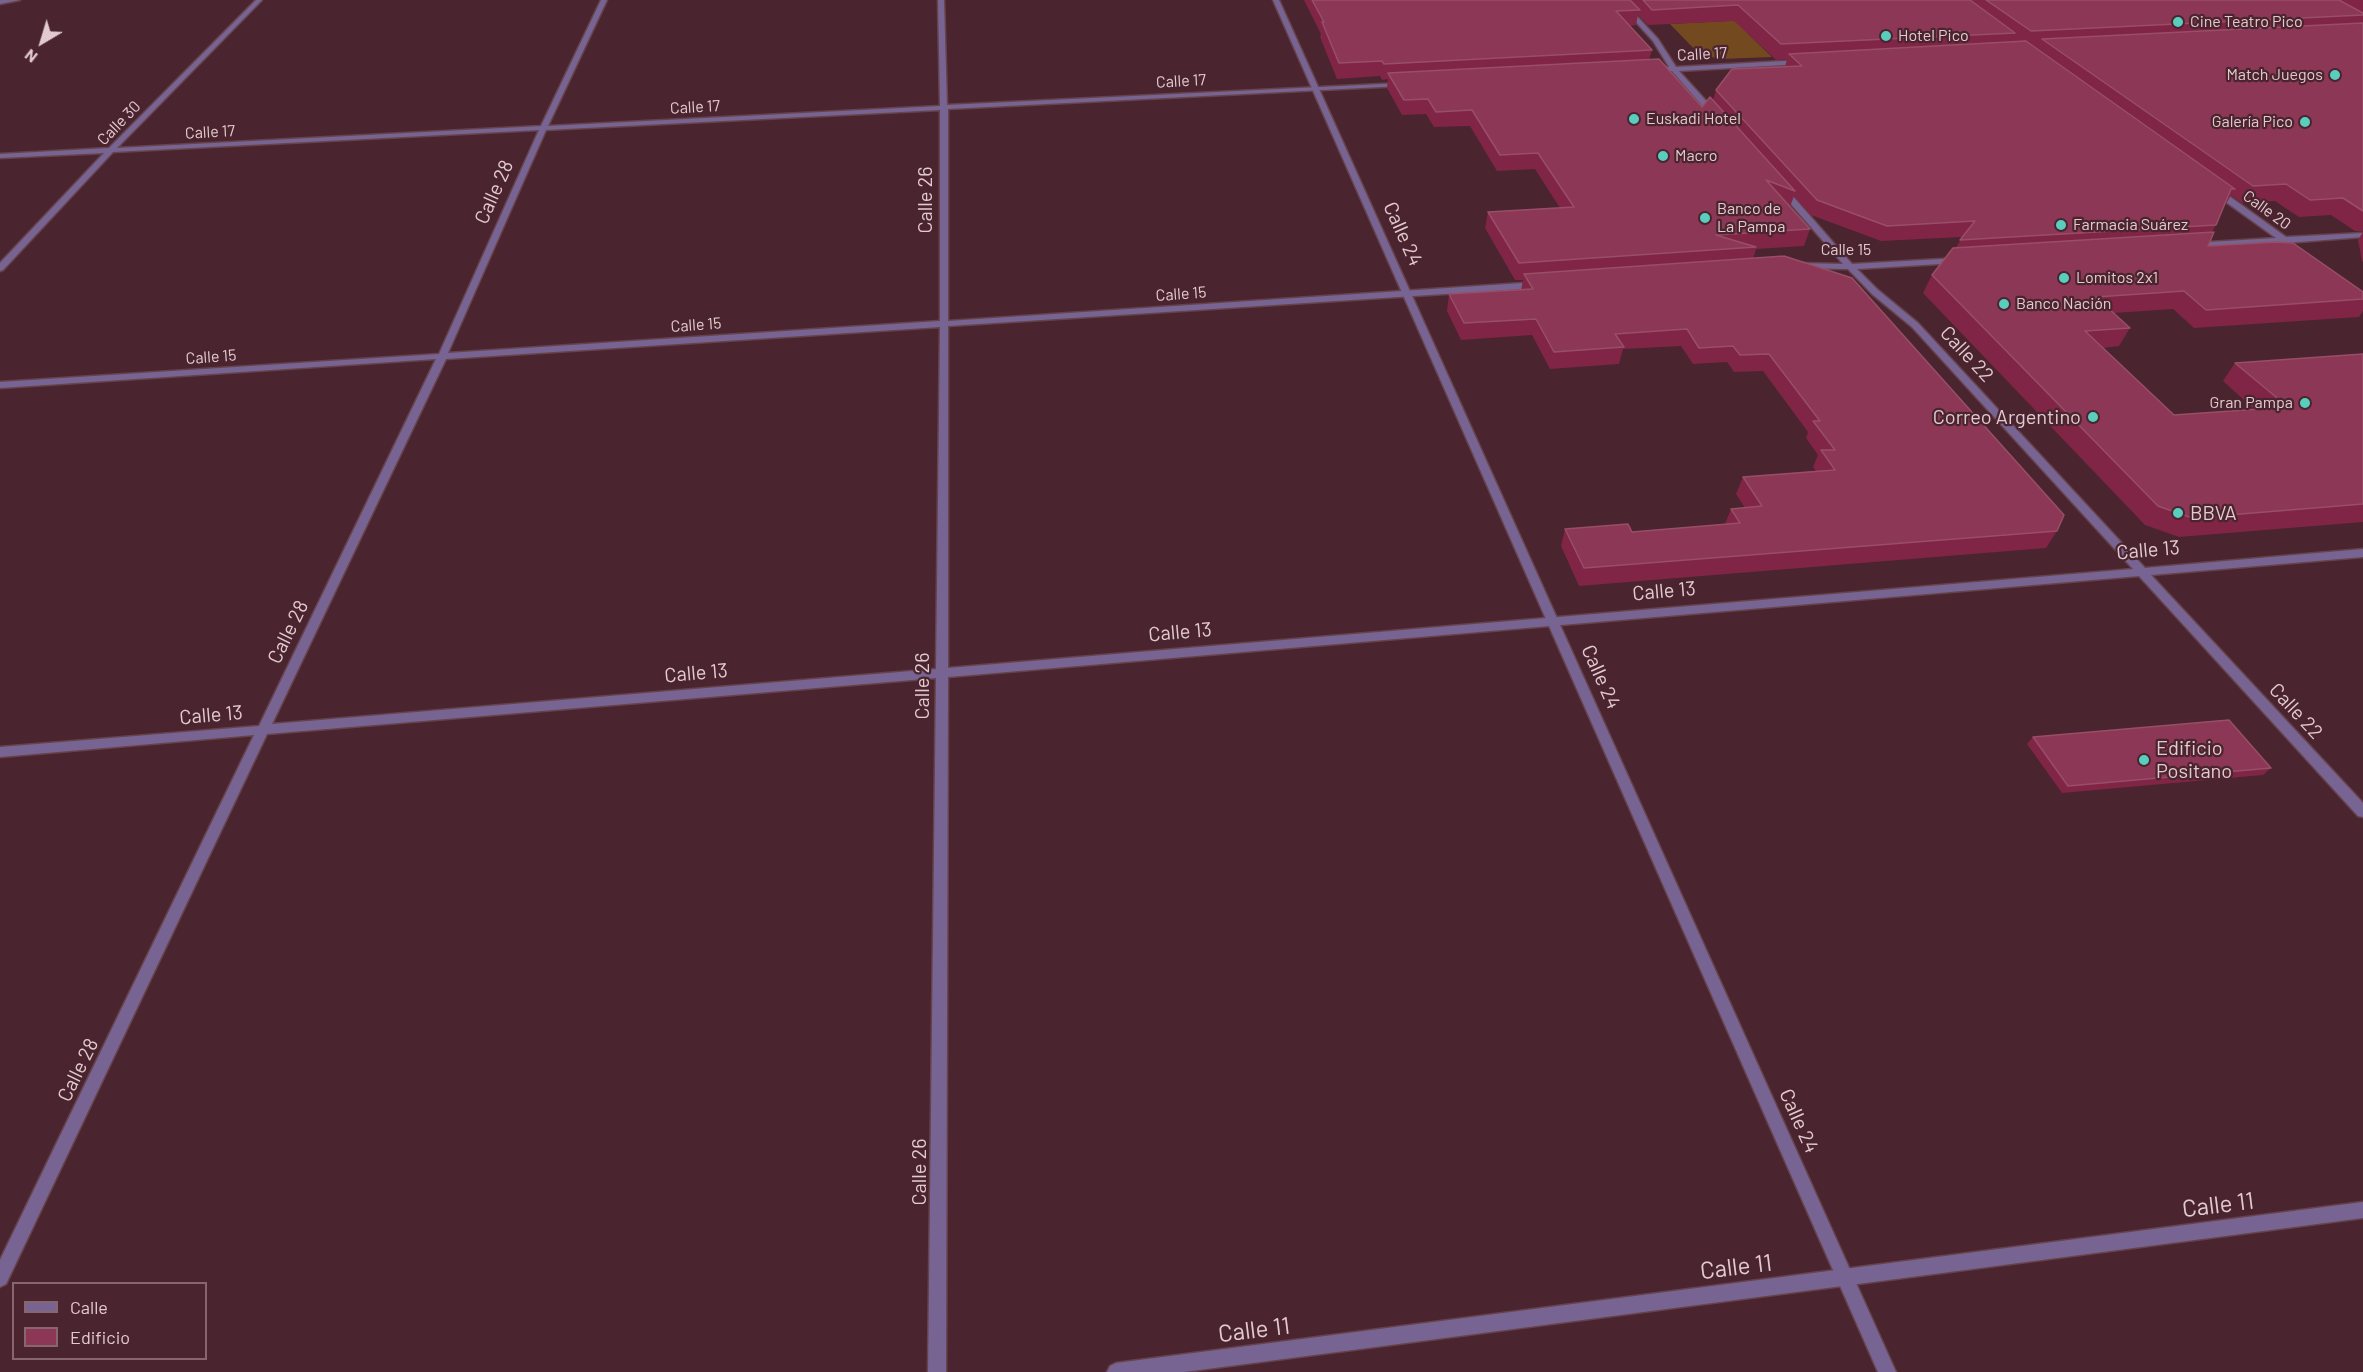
<!DOCTYPE html>
<html>
<head>
<meta charset="utf-8">
<style>
	body { margin:0 }
	#map { position:relative; width:2363px; height:1372px; overflow:hidden; background:#4a242e; font-family:Barlow,sans-serif }
	canvas { display:block }
	.legend { position:absolute; left:12px; top:1282px; width:195px; height:78px; box-sizing:border-box; background:#4a242e; border:2px solid #87666e; margin:0; padding:8px 10px; list-style:none; font-size:18px; color:#e3cacf }
	.legend li { display:flex; align-items:center; gap:12px; height:30px }
	.legend b { width:30px; border:2px solid #87666e }
	.north { position:absolute; left:12px; top:12px; width:60px; height:60px; -webkit-text-stroke:4px #4a242e; paint-order:stroke; rotate:218deg; font-size:16px; font-weight:700; line-height:24px; text-align:center; color:#e3cacf }
	.north::after { content:''; display:block; margin:auto; width:21px; height:27px; background:#e3cacf; clip-path:polygon(50% 0,100% 100%,50% 72%,0 100%) }
</style>
</head>
<body>
<div id="map">
<canvas width="2363" height="1372"></canvas>
<ul class="legend">
<li><b style="height:8px;background:#786492"></b>Calle</li>
<li><b style="height:16px;background:#8b3755"></b>Edificio</li>
</ul>
<div class="north">N</div>
</div>
<script>
const ctx = document.querySelector('canvas').getContext('2d');
ctx.lineJoin = 'round';
function fill(path, color) { ctx.fillStyle = color; ctx.fill(path, 'evenodd'); }
const poly = rows => new Path2D(rows.map(r => 'M' + r).join(''));
function strokePath(path, color, width, dash) { ctx.strokeStyle = color; ctx.lineWidth = width; ctx.lineCap = dash ? 'butt' : 'round'; ctx.setLineDash(dash || []); ctx.stroke(path); }
function label(font, color, halo, rows, align = 'center') {
  ctx.font = font + ' Barlow,sans-serif'; ctx.lineWidth = 4.5; ctx.setLineDash([]); ctx.textBaseline = 'middle'; ctx.strokeStyle = halo; ctx.fillStyle = color; for (const [text, x, y, turn = 0] of rows) {
    ctx.save(); ctx.translate(x, y); ctx.rotate((+turn || 0) * Math.PI / 180); ctx.textAlign = isNaN(turn) ? turn : align; if (halo) ctx.strokeText(text, 0, 0); ctx.fillText(text, 0, 0); ctx.restore();
  }
}
fill(poly([
	[1767,19,1747,33,1772,57,1720,59,1699,54,1670,24]
]), '#734a20');
const minor = poly([
	[0,0,20,0,0,4,0,0],
	[256,0,262,0,117,148,541,126,601,0,607,0,548,126,940,106,938,0,944,0,947,105,1403,83,1404,84,1401,86,948,109,948,321,1538,282,1542,285,1538,288,948,326,948,668,2133,569,1912,327,1872,294,1848,269,1794,268,1793,266,1797,263,1843,264,1777,188,1784,186,1852,264,1959,258,1959,262,1956,263,1857,269,1878,290,1918,323,2145,568,2363,549,2363,557,2151,575,2363,803,2363,817,2358,816,2139,576,948,677,946,1372,928,1372,936,678,267,734,6,1284,0,1287,0,1260,254,735,0,757,0,747,259,726,436,359,0,388,0,382,439,354,539,130,113,152,3,270,0,271,0,263,104,153,0,158,0,154,109,148,256,0],
	[940,110,940,321,448,353,546,130,940,110],
	[940,327,936,669,272,724,446,359,940,327],
	[1616,0,1622,0,1658,39,1676,67,1802,60,1805,62,1802,64,1679,71,1719,115,1712,117,1672,71,1650,71,1650,69,1652,68,1669,67,1653,41,1616,0],
	[2212,188,2218,188,2286,237,2363,233,2363,237,2286,243,2189,247,2188,245,2192,243,2276,238,2212,192,2212,188],
	[2363,1202,2363,1218,1184,1372,1107,1372,1110,1366,1116,1363,2363,1202]
]);
const tertiary = poly([
	[1273,0,1279,0,1896,1372,1878,1372,1273,0]
]);
strokePath(minor, '#66424b', 3);
strokePath(tertiary, '#66424b', 3);
fill(minor, '#786492');
fill(tertiary, '#786492');
fill(poly([
	[1304,0,2363,0,2363,231,2355,231,2331,215,2299,217,2275,201,2242,203,2231,195,2226,204,2225,204,2216,225,2212,232,2208,246,2363,292,2363,311,2359,317,2194,328,2173,309,2114,313,2130,328,2119,346,2103,348,2174,415,2255,410,2223,381,2235,363,2363,354,2363,522,2179,537,2145,525,1923,293,1932,275,1956,248,1962,237,1881,241,1811,215,1794,196,1790,207,1810,229,1804,246,1756,249,1753,259,2057,531,2046,548,1579,586,1561,546,1565,529,1632,532,1725,524,1731,509,1745,508,1736,494,1743,477,1816,471,1813,467,1818,455,1806,438,1808,432,1763,371,1734,372,1727,362,1693,364,1681,346,1623,349,1619,364,1550,369,1532,335,1461,340,1447,311,1449,294,1521,290,1523,280,1515,280,1485,228,1488,212,1560,208,1535,169,1497,171,1470,126,1434,127,1426,114,1402,115,1387,88,1388,79,1382,80,1380,76,1337,79,1320,37,1321,34],
	[1638,15,1648,25,1734,21,1776,60,1787,59,1785,67,1716,90,1713,100,1702,107,1649,60,1652,50,1630,26,1636,25],
	[2363,232,2363,262,2362,261,2358,240],
	[2033,737,2271,768,2263,775,2062,793,2027,744]
]), '#802546');
const building = poly([
	[1312,0,1630,0,1640,10,1616,11,1652,50,1384,64,1382,61,1339,63,1322,22,1324,22,1312,0],
	[1643,0,1970,0,2015,33,1781,44,1738,5,1652,10,1643,0],
	[1986,0,2339,0,2363,13,2363,15,2031,31,1986,0],
	[2363,23,2363,211,2343,198,2310,200,2286,184,2253,186,2042,39,2363,23],
	[2026,41,2235,189,2231,189,2216,225,1960,240,1975,221,1887,226,1817,200,1716,90,1732,69,1802,66,1789,54,2026,41],
	[1659,59,1702,107,1710,97,1795,191,1766,180,1810,229,1716,235,1756,247,1519,263,1488,212,1574,207,1538,153,1500,155,1472,110,1436,112,1428,99,1404,100,1388,73,1659,59],
	[2214,232,2208,246,2276,242,2293,243,2363,292,2363,299,2206,310,2184,291,2096,297,2130,328,2085,331,2174,415,2288,407,2235,363,2363,354,2363,504,2192,518,2158,506,1932,275,1953,248,2214,232],
	[1784,256,1852,278,2064,515,2057,531,1584,568,1565,529,1628,524,1632,532,1740,523,1731,509,1762,506,1743,477,1835,470,1821,450,1835,450,1813,421,1820,421,1769,354,1740,355,1733,346,1699,348,1687,329,1615,334,1624,347,1554,352,1536,319,1464,323,1449,294,1533,289,1524,274,1784,256],
	[2229,720,2271,768,2068,786,2033,737,2229,720]
]);
fill(building, '#8b3755');
strokePath(building, '#994e68', 1.5);
for (const [x, y, r, color] of [
	[2178,22,6,"#59cebf"],
	[1886,36,6,"#59cebf"],
	[2335,75,6,"#59cebf"],
	[1634,119,6,"#59cebf"],
	[2305,122,6,"#59cebf"],
	[1663,156,6,"#59cebf"],
	[1705,218,6,"#59cebf"],
	[2061,225,6,"#59cebf"],
	[2064,278,6,"#59cebf"],
	[2004,304,6,"#59cebf"],
	[2305,403,6,"#59cebf"],
	[2093,417,6,"#59cebf"],
	[2178,513,6,"#59cebf"],
	[2144,760,6,"#59cebf"]
]) { const dot = new Path2D(); dot.arc(x, y, r, 0, 2 * Math.PI); ctx.fillStyle = color; ctx.fill(dot); strokePath(dot, '#4a242e', 2); }
label('16px', '#e3cacf', '#4a242e', [
	["Cine Teatro Pico",2190,22],
	["Hotel Pico",1898,36],
	["Match Juegos",2323,75,"right"],
	["Euskadi Hotel",1646,119],
	["Galería Pico",2293,122,"right"],
	["Macro",1675,156],
	["Banco de",1717,209],
	["La Pampa",1717,227],
	["Farmacia Suárez",2073,225],
	["Lomitos 2x1",2076,278],
	["Banco Nación",2016,304],
	["Gran Pampa",2293,403,"right"]
], 'left');
label('16px', '#e3cacf', '#4a242e', [
	["Calle 17",1702,54,-3],
	["Calle 17",1181,81,-3],
	["Calle 17",695,107,-3],
	["Calle 30",119,123,-46],
	["Calle 17",210,132,-3],
	["Calle 20",2267,210,36],
	["Calle 15",1846,250],
	["Calle 15",1181,294,-4],
	["Calle 15",696,325,-4],
	["Calle 15",211,357,-4]
]);
label('20px', '#e3cacf', '#4a242e', [
	["Calle 28",494,192,-66],
	["Calle 26",925,200,-90],
	["Calle 24",1403,234,66],
	["Calle 22",1967,354,47],
	["Calle 13",2148,550,-5],
	["Calle 13",1664,591,-5],
	["Calle 28",288,632,-64],
	["Calle 13",1180,632,-5],
	["Calle 13",696,673,-5],
	["Calle 24",1601,677,66],
	["Calle 26",922,686,-90],
	["Calle 22",2296,711,47],
	["Calle 13",211,715,-5],
	["Calle 28",78,1070,-64],
	["Calle 24",1799,1121,66],
	["Calle 26",919,1172,-90]
]);
label('20px', '#e3cacf', '#4a242e', [
	["Correo Argentino",2081,417,"right"],
	["BBVA",2190,513],
	["Edificio",2156,748],
	["Positano",2156,771]
], 'left');
label('24px', '#e3cacf', '#4a242e', [
	["Calle 11",2218,1205,-7],
	["Calle 11",1736,1267,-7],
	["Calle 11",1254,1330,-7]
]);
</script>
</body>
</html>
